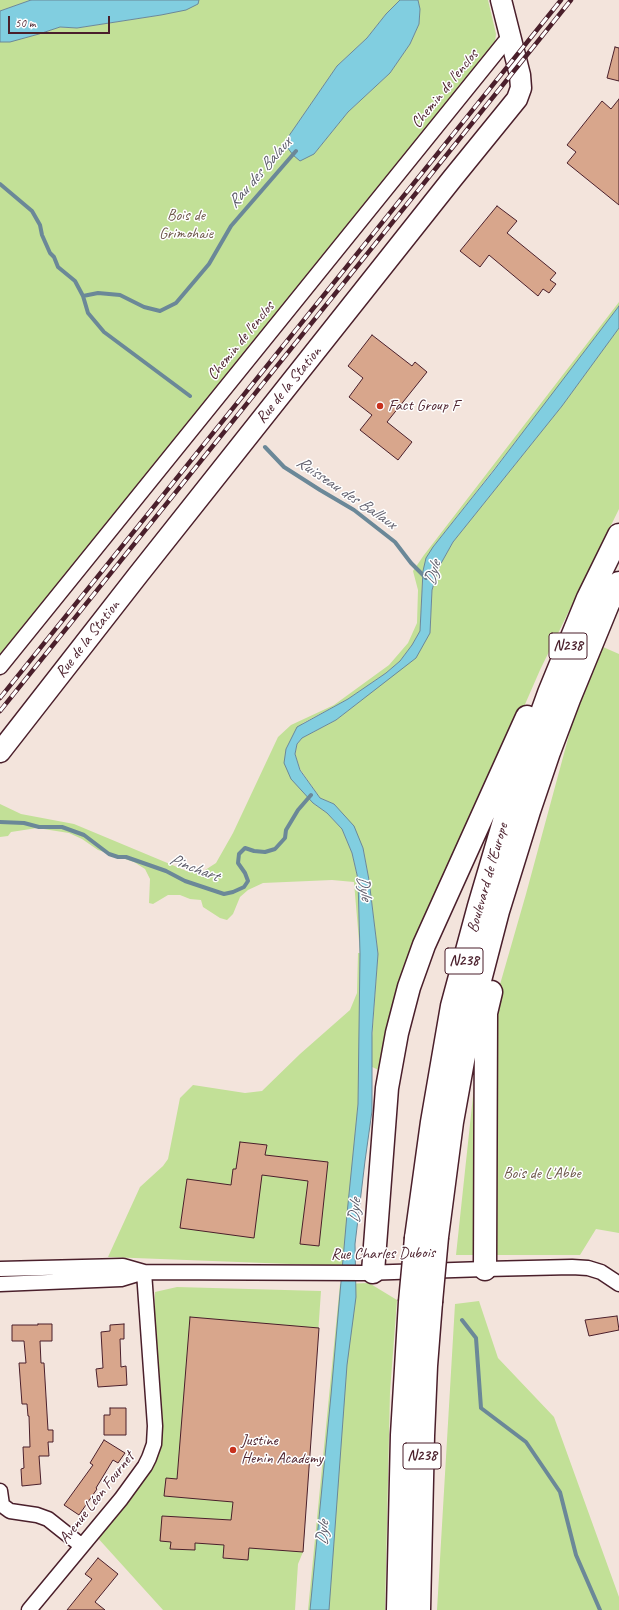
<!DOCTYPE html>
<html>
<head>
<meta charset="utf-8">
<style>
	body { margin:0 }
	#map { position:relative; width:619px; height:1610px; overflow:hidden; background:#f3e4dc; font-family:Caveat,sans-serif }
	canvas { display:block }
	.scale { position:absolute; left:8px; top:16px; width:102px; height:18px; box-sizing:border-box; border:2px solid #4a1f2b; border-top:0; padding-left:5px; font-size:12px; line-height:14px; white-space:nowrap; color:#4a1f2b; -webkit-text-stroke:3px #fff; paint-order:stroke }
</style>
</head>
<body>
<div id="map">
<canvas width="619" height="1610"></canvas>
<div class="scale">50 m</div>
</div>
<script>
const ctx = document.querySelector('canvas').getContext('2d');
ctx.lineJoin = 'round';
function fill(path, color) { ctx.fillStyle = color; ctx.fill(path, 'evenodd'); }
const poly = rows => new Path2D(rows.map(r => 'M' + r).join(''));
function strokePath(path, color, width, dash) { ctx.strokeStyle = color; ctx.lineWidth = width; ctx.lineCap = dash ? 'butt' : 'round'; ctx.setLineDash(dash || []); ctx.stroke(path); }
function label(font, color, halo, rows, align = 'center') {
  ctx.font = font + ' Caveat,sans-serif'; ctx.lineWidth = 3; ctx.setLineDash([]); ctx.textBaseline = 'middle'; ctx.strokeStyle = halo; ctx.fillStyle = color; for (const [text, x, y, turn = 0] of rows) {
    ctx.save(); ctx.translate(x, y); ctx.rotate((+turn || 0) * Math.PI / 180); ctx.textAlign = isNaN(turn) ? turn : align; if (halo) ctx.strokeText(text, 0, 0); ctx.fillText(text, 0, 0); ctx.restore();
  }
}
fill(poly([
	[0,0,31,0,0,11],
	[199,0,400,0,386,14,367,38,337,66,284,143,314,154,348,112,390,73,410,44,419,24,420,9,418,0,488,0,496,34,495,42,491,50,0,657,0,42,10,41,39,34,59,27,77,28,161,15,198,4],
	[619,302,619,306,559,386,433,547,423,571,420,631,412,645,400,661,386,673,348,699,303,723,286,749,313,803,327,813,342,829,352,853,358,879,360,954,360,1069,358,1104,343,1266,108,1257,140,1187,163,1166,168,1159,180,1098,193,1085,245,1093,262,1091,300,1054,350,1010,357,993,358,953,360,953,354,882,332,880,263,883,248,890,240,897,233,914,227,920,220,918,203,907,201,900,190,899,180,895,168,895,153,904,149,903,150,879,145,869,134,862,98,850,82,839,69,833,37,828,11,832,8,836,0,837,0,804,21,814,74,824,189,872,202,872,216,863,233,833,278,737,291,725,334,705,389,665,408,643,417,623,418,590,413,571,424,555],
	[619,328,619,509,540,670,495,773,383,1072,370,1066,378,954,369,880,363,848,334,804,320,798,300,769,295,754,297,744,302,738,336,720,359,702,430,633,432,590,439,567,453,542,562,406],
	[603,647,619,654,619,1233,596,1229,580,1255,456,1255,476,1068,526,894,572,724],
	[369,1283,397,1300,390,1392,385,1610,308,1610,340,1284],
	[177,1287,321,1291,303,1552,298,1564,295,1610,163,1610,96,1536,144,1480,151,1465,155,1292],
	[479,1301,498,1358,554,1417,619,1597,619,1610,437,1610,455,1304]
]), '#c2e097');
const water = poly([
	[31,0,199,0,198,4,186,10,161,15,77,28,60,27,39,34,10,42,0,42,0,11,31,0],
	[400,0,418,0,420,9,419,24,410,44,390,73,348,112,314,154,300,161,293,155,284,143,337,66,367,38,386,14,400,0],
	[619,306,619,328,562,406,453,542,439,567,432,590,430,633,416,658,336,720,302,738,297,744,295,754,300,770,320,798,334,804,354,826,363,848,369,880,378,954,372,1033,372,1111,365,1161,355,1244,356,1297,347,1365,329,1610,310,1610,331,1395,347,1214,358,1104,360,954,358,879,352,853,342,829,327,813,313,803,291,779,284,763,286,749,297,727,348,699,386,673,400,661,412,645,420,631,423,571,426,558,433,547,494,470,619,306]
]);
fill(water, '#81cee0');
strokePath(water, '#6b8898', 1);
strokePath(poly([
	[0,184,32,211,40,225,42,235,50,253,54,257,58,267,75,281,83,296],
	[190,396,104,332,88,313,83,296,98,293,120,295,144,307,160,311,176,303,209,264,231,226,296,151],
	[265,447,284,467,320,490,354,510,395,542,411,563,426,578],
	[0,822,24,823,39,827,62,827,84,835,109,854,118,857,126,857,166,871,185,881,224,894,233,892,244,887,248,881,245,873,238,863,239,854,245,848,254,851,265,852,275,849,285,838,286,830,298,810,311,795],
	[462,1320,476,1338,481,1408,526,1442,560,1492,576,1555,600,1610]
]), '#6b8898', 4);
const building = poly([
	[615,47,619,48,619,81,607,78,615,47],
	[619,99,619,205,567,163,576,152,567,145,602,101,611,109,619,99],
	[497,206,517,221,507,233,556,273,550,280,556,284,549,293,543,289,538,296,489,255,480,267,460,251,497,206],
	[372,335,412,366,415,362,427,372,387,422,412,442,398,460,360,430,372,415,349,397,363,378,348,366,372,335],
	[240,1142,267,1145,265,1155,328,1162,319,1246,300,1244,308,1181,262,1175,254,1238,180,1228,187,1179,231,1185,233,1169,236,1169,240,1142],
	[617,1316,619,1330,589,1336,585,1320,617,1316],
	[190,1317,319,1328,303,1552,249,1548,248,1560,223,1558,224,1545,195,1543,195,1550,170,1549,171,1542,160,1541,162,1516,231,1520,233,1502,164,1496,166,1478,177,1479,190,1317],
	[38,1324,52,1324,52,1341,40,1341,41,1363,44,1363,48,1430,53,1430,53,1442,48,1442,49,1456,39,1456,41,1484,22,1486,21,1469,24,1468,23,1447,30,1447,29,1416,28,1416,27,1404,22,1404,19,1363,26,1363,24,1341,12,1341,12,1325,38,1325,38,1324],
	[124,1324,124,1339,120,1339,121,1367,126,1366,127,1385,98,1387,96,1369,103,1368,101,1332,110,1331,110,1325,124,1324],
	[110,1408,126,1408,126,1435,104,1435,104,1415,110,1415,110,1408],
	[104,1440,125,1453,118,1463,113,1460,96,1488,97,1489,79,1515,64,1505,93,1465,90,1463,104,1440],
	[98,1558,118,1574,95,1602,105,1610,67,1610,92,1579,85,1574,98,1558]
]);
fill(building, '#d8a68c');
strokePath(building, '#4a1f2b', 1);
const minor = poly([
	[0,667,504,43,511,38],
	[0,1269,123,1266,144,1272,363,1273,485,1269,572,1267,588,1268,601,1272,619,1284],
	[0,1284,121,1279,144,1272],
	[0,1491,2,1505,10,1511,37,1515,48,1519,82,1546],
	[29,1610,121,1499,145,1466,149,1458,154,1444,155,1426,144,1272]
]);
const secondary = poly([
	[0,752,138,575,452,179,517,99,521,88,520,75,501,0]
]);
const trunk = poly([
	[437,1237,452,1122,472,1011,498,911,529,811,549,752,569,699,608,604,619,583],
	[416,1238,432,1122,452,1006,479,906,510,801,549,693,588,598,619,535],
	[485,1269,486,1013,491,992],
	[373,1272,387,1088,397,1033,409,987,424,945,527,717],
	[398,1610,402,1435,410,1302],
	[419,1610,423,1436,426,1366,431,1302]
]);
strokePath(minor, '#4a1f2b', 17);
strokePath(secondary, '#4a1f2b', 23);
strokePath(trunk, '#4a1f2b', 25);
strokePath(minor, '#fff', 14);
strokePath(secondary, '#fff', 20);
strokePath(trunk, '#fff', 22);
const rail = poly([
	[0,698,561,0],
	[0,711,571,0]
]);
strokePath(rail, '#4a1f2b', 4.5);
strokePath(rail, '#fff', 3, [9]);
const trunkBridge = poly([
	[410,1302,416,1238],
	[431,1302,437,1237]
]);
strokePath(trunkBridge, '#4a1f2b', 25, []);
strokePath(trunkBridge, '#fff', 22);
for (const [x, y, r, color] of [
	[380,406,4,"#c8321e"],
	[233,1450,4,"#c8321e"]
]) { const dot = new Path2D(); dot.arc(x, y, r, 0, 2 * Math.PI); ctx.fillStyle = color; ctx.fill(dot); strokePath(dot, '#fff', 1.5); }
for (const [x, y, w] of [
	[568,646,38],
	[464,961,38],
	[422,1456,38]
]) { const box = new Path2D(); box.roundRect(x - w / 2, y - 13, w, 26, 3); ctx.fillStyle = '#fff'; ctx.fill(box); strokePath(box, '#4a1f2b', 1); }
label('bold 15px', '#4a1f2b', null, [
	["N238",568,646],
	["N238",464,961],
	["N238",422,1456]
]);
label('16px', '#4a1f2b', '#fff', [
	["Chemin de l'enclos",445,89,-51],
	["Chemin de l'enclos",241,341,-51],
	["Rue de la Station",289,385,-51],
	["Rue de la Station",88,639,-52],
	["Boulevard de l'Europe",488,878,-74],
	["Rue Charles Dubois",383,1254,-1],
	["Avenue Léon Fournet",97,1498,-52]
]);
label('16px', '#6e594b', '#fff', [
	["Bois de",186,216],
	["Grimohaie",186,234],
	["Bois de L'Abbe",542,1174]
]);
label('16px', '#4a1f2b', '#fff', [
	["Fact Group F",388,406],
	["Justine",241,1441],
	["Henin Academy",241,1459]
], 'left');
label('italic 17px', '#5d5c6a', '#fff', [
	["Rau des Balaux",260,173,-49],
	["Ruisseau des Ballaux",346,493,34],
	["Dyle",433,573,-74],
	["Pinchart",194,868,21],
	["Dyle",364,888,80],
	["Dyle",355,1211,-85],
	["Dyle",323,1533,-84]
]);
</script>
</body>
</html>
